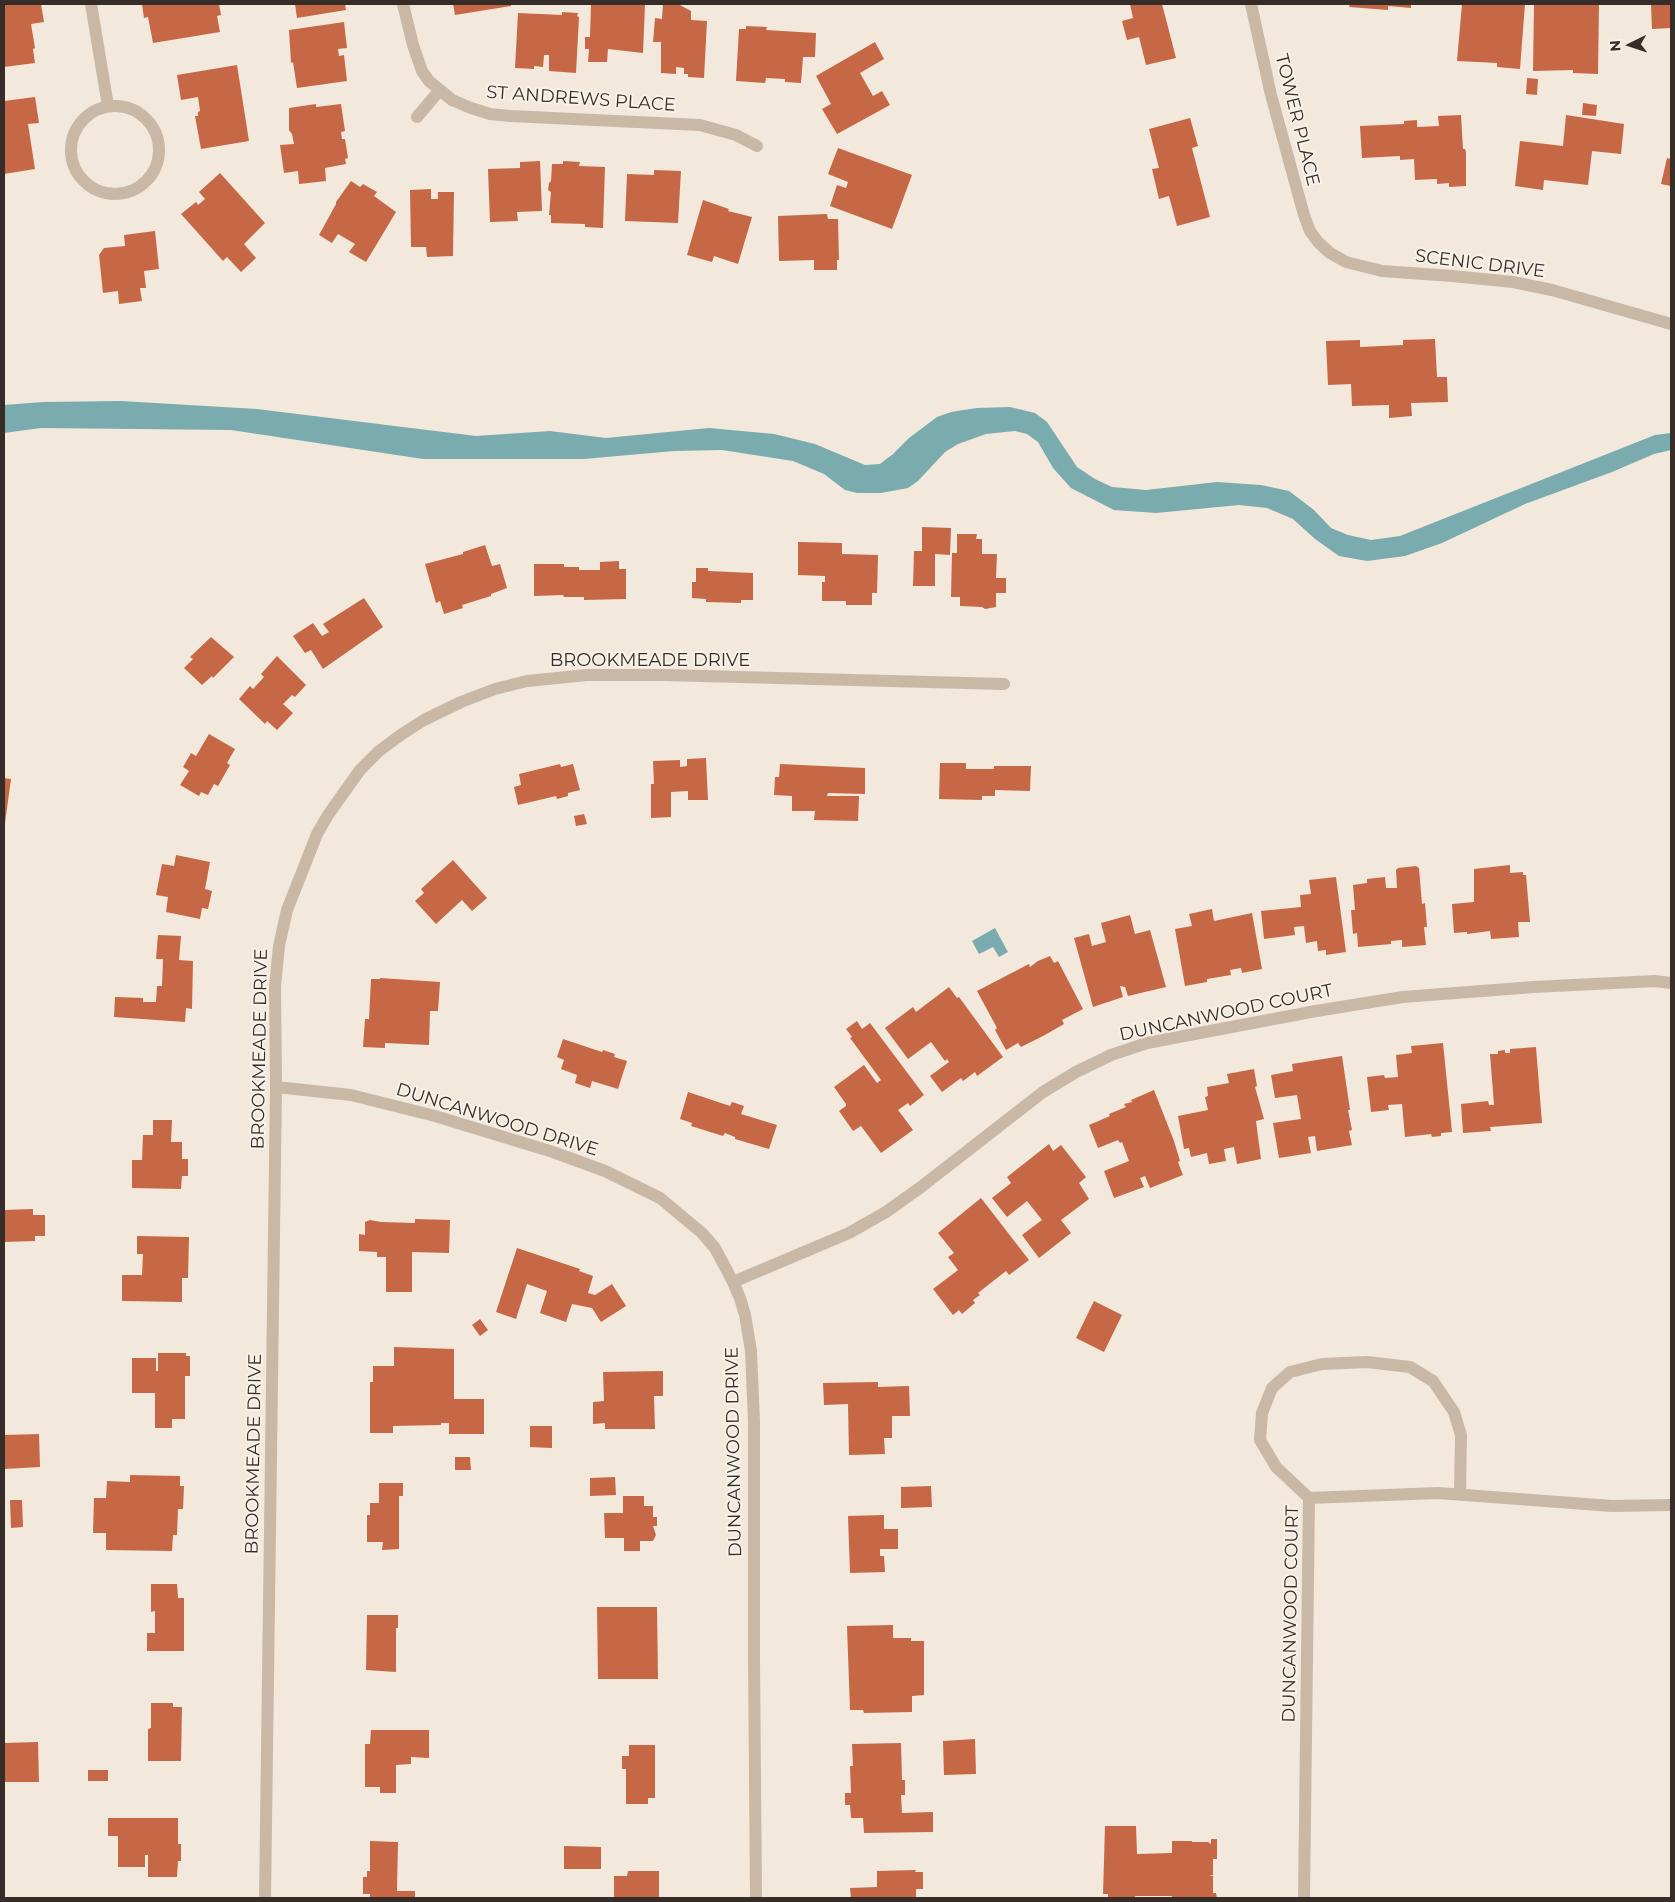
<!DOCTYPE html>
<html>
<head>
<meta charset="utf-8">
<style>
	body { margin:0 }
	#map { position:relative; width:1675px; height:1902px; overflow:hidden; background:#f2e8db; font-family:Montserrat,sans-serif }
	canvas { display:block }
	.frame { position:absolute; inset:0; border:5px solid #362d28; pointer-events:none }
	.north { position:absolute; left:1605px; top:20px; width:50px; height:50px; -webkit-text-stroke:4px #f9f2e8; paint-order:stroke; rotate:266deg; font-size:14px; font-weight:700; line-height:20px; text-align:center; color:#362d28 }
	.north::after { content:''; display:block; margin:auto; width:18px; height:22px; background:#362d28; clip-path:polygon(50% 0,100% 100%,50% 72%,0 100%) }
</style>
</head>
<body>
<div id="map">
<canvas width="1675" height="1902"></canvas>
<div class="frame"></div>
<div class="north">N</div>
</div>
<script>
const ctx = document.querySelector('canvas').getContext('2d');
ctx.lineJoin = 'round';
function fill(path, color) { ctx.fillStyle = color; ctx.fill(path, 'evenodd'); }
const poly = rows => new Path2D(rows.map(r => 'M' + r).join(''));
function strokePath(path, color, width, dash) { ctx.strokeStyle = color; ctx.lineWidth = width; ctx.lineCap = dash ? 'butt' : 'round'; ctx.setLineDash(dash || []); ctx.stroke(path); }
function label(font, color, halo, rows, align = 'center') {
  ctx.font = font + ' Montserrat,sans-serif'; ctx.lineWidth = 4; ctx.setLineDash([]); ctx.textBaseline = 'middle'; ctx.strokeStyle = halo; ctx.fillStyle = color; for (const [text, x, y, turn = 0] of rows) {
    ctx.save(); ctx.translate(x, y); ctx.rotate((+turn || 0) * Math.PI / 180); ctx.textAlign = isNaN(turn) ? turn : align; if (halo) ctx.strokeText(text, 0, 0); ctx.fillText(text, 0, 0); ctx.restore();
  }
}
fill(poly([
	[121,401,257,409,476,436,550,431,606,438,709,428,774,434,815,444,865,465,880,464,893,454,909,438,937,417,951,412,977,408,1010,407,1035,413,1047,422,1077,467,1095,479,1112,487,1146,490,1217,482,1261,485,1289,491,1314,510,1331,528,1348,535,1371,540,1400,536,1655,435,1671,433,1671,450,1654,454,1612,472,1525,504,1442,543,1405,556,1367,561,1339,556,1315,539,1293,519,1267,508,1239,505,1156,513,1114,510,1071,488,1053,468,1038,442,1027,434,1015,431,986,434,958,444,945,452,918,481,908,488,881,493,857,493,845,490,824,474,793,461,722,450,674,451,584,459,423,459,231,430,41,428,4,433,4,405,43,402],
	[995,928,1008,952,999,957,993,947,979,954,972,941]
]), '#7aabaf');
fill(poly([
	[4,4,41,4,44,22,31,24,35,48,33,49,35,63,4,67],
	[142,4,219,4,221,15,217,16,220,32,153,43,148,17,144,18],
	[295,4,345,4,346,10,297,18],
	[453,4,511,4,511,6,455,15],
	[591,4,645,4,643,53,608,49,607,62,588,62,589,49,585,49,585,37,590,37],
	[663,4,678,4,691,11,691,20,707,21,704,78,688,77,688,74,684,74,684,68,676,67,676,74,661,73,661,42,653,42,655,18,662,19],
	[1130,4,1162,4,1176,58,1146,65,1139,37,1127,40,1122,21,1133,18],
	[1350,4,1411,4,1411,8,1388,6,1388,10,1349,7],
	[1462,4,1525,4,1520,69,1497,67,1497,63,1457,61],
	[1534,4,1599,4,1598,74,1573,73,1573,70,1533,71],
	[1651,4,1671,4,1671,28,1652,29],
	[562,12,578,13,577,16,579,17,576,73,549,71,549,55,544,55,543,67,534,66,534,69,515,68,518,13,562,15],
	[344,22,347,48,338,49,339,56,344,55,347,81,297,88,293,62,291,63,289,30],
	[746,26,767,27,766,30,816,33,815,57,803,57,801,83,785,82,785,79,766,78,765,83,736,81,739,29,746,29],
	[875,42,884,59,860,73,873,96,882,91,890,105,837,134,822,109,831,104,816,76],
	[237,65,249,141,201,149,195,116,198,116,198,112,200,111,198,97,181,100,177,75],
	[1527,78,1538,79,1537,95,1526,94],
	[35,97,39,123,28,124,35,169,4,174,4,101],
	[1583,103,1597,105,1596,116,1582,115],
	[316,104,316,107,341,104,345,131,341,132,342,139,345,139,348,158,345,159,346,164,325,168,326,181,299,184,298,171,284,173,280,145,294,144,292,134,289,130,289,108],
	[1461,115,1463,149,1465,149,1466,152,1466,186,1449,187,1449,183,1437,184,1437,179,1415,180,1414,159,1400,160,1400,156,1362,158,1360,126,1404,124,1404,121,1417,120,1417,127,1439,126,1438,116],
	[1566,115,1624,124,1621,154,1592,151,1588,185,1544,180,1543,190,1515,186,1520,141,1563,146],
	[1190,118,1198,146,1192,148,1210,217,1177,226,1169,196,1159,199,1152,169,1159,168,1149,129],
	[838,148,912,175,892,229,830,206,837,185,846,188,848,182,828,174],
	[1667,158,1671,159,1671,186,1661,184],
	[540,161,542,211,517,212,518,221,490,222,488,169,520,168,520,162],
	[563,161,580,162,579,166,605,167,603,228,585,227,585,224,551,223,551,215,549,215,551,192,548,190,549,183,551,181,552,164,563,164],
	[654,170,681,171,678,223,625,221,627,174,654,175],
	[220,173,265,223,244,244,256,258,241,272,227,257,223,261,181,214,196,202,198,205,205,199,199,192],
	[351,181,360,187,363,184,377,192,374,196,396,212,366,262,349,252,355,244,338,234,332,243,319,235,336,204,336,202],
	[431,189,431,199,438,199,438,192,454,192,453,256,427,257,426,247,411,247,410,190],
	[703,200,729,209,728,211,752,217,738,264,714,256,712,262,687,255],
	[827,214,828,219,838,219,839,260,837,260,837,270,814,270,814,260,779,261,778,216],
	[155,231,159,269,144,271,146,288,140,288,142,301,119,304,118,291,103,293,99,255,104,248,125,246,124,235],
	[1435,339,1437,377,1447,377,1448,402,1411,403,1412,416,1389,418,1389,405,1352,406,1351,384,1328,385,1326,341,1360,340,1360,347,1403,345,1403,340],
	[922,527,951,528,950,555,935,554,935,586,913,586,914,551,922,551],
	[957,534,977,534,976,539,982,539,982,554,997,554,996,578,1006,578,1006,593,996,593,996,607,985,609,982,607,960,606,960,597,951,597,952,553,957,553],
	[798,542,842,543,842,554,878,555,877,593,872,593,872,605,846,605,846,601,822,601,822,582,825,582,825,576,798,575],
	[485,545,492,566,500,564,507,588,491,594,491,596,462,605,463,608,444,614,440,601,436,603,425,564,463,554,463,552],
	[619,561,619,569,626,569,626,599,584,600,584,597,564,597,563,595,534,596,534,564,564,564,564,567,579,567,579,570,600,570,600,562],
	[696,568,708,568,708,571,753,573,753,600,741,600,741,603,706,602,706,599,692,598,692,582,696,582],
	[364,598,383,627,323,669,311,650,305,653,293,636,313,623,322,636,329,632,323,624],
	[211,637,234,657,213,678,212,676,202,685,184,668,193,659,190,657],
	[277,656,306,685,295,697,292,695,283,704,293,713,277,730,267,721,265,724,239,699,250,686,253,689,264,677,261,674],
	[209,734,235,749,227,763,230,765,218,786,214,784,208,795,201,792,199,796,180,785,189,771,183,767,191,753,196,756],
	[706,758,708,800,688,800,688,791,671,792,671,817,651,818,651,784,654,784,653,761,680,760,680,767,687,766,687,759],
	[940,763,966,763,966,769,994,769,994,766,1031,766,1030,791,995,790,995,796,982,796,982,800,939,799],
	[560,764,561,767,573,764,580,790,568,793,568,796,557,799,556,796,518,805,514,787,521,785,519,774],
	[780,764,865,768,865,794,828,793,827,796,859,796,858,821,814,820,815,811,792,811,792,796,774,795,775,777,779,777],
	[4,778,11,779,5,823,4,823],
	[584,814,587,824,576,826,574,816],
	[176,855,210,862,205,889,212,891,208,909,202,908,200,919,166,912,168,897,156,895,162,864,174,866],
	[453,860,487,898,472,911,462,900,436,924,415,901,424,893,421,889],
	[1510,865,1510,873,1523,872,1523,875,1526,875,1530,922,1518,922,1519,937,1491,939,1490,931,1467,934,1467,932,1454,933,1452,904,1474,902,1474,869],
	[1416,866,1419,868,1422,904,1425,903,1427,927,1424,927,1426,945,1402,947,1402,940,1391,941,1391,944,1358,947,1357,933,1353,934,1351,910,1355,910,1353,885,1367,883,1367,879,1385,877,1386,888,1397,888,1396,870,1398,868],
	[1336,877,1346,952,1326,955,1326,950,1318,951,1317,941,1306,943,1304,926,1294,927,1295,935,1264,939,1261,911,1301,907,1300,895,1311,894,1309,880],
	[1212,909,1214,921,1252,913,1262,969,1242,973,1241,968,1230,970,1231,975,1207,979,1207,982,1185,986,1175,929,1192,926,1189,914],
	[1130,915,1135,934,1150,930,1166,987,1128,996,1125,987,1120,986,1123,997,1093,1007,1074,938,1089,934,1092,946,1106,942,1101,923],
	[158,935,181,936,179,960,193,961,192,1009,186,1008,185,1022,114,1017,115,997,143,998,143,1002,156,1002,157,986,162,986,163,959,156,959],
	[1050,956,1054,963,1058,961,1083,1009,1062,1020,1064,1024,1043,1036,1021,1047,1018,1043,1006,1050,995,1030,997,1028,977,991,1029,964,1030,967,1038,961],
	[380,978,440,982,438,1011,430,1011,429,1045,385,1043,385,1048,363,1047,365,1019,369,1019,371,979,380,979],
	[949,987,957,998,959,997,1003,1057,977,1076,975,1072,963,1081,961,1078,942,1092,930,1076,949,1062,947,1059,945,1061,931,1042,908,1059,885,1028,913,1007,916,1012],
	[857,1021,862,1029,870,1023,924,1095,910,1106,908,1103,898,1110,913,1130,881,1153,861,1126,853,1131,839,1111,846,1106,846,1104,834,1087,864,1065,877,1083,881,1080,850,1038,852,1037,846,1029],
	[563,1039,602,1052,603,1050,615,1054,614,1057,627,1061,618,1089,592,1081,590,1088,575,1083,577,1075,561,1069,564,1060,557,1057],
	[1443,1043,1452,1132,1441,1133,1441,1136,1432,1137,1431,1134,1405,1137,1402,1104,1388,1105,1389,1110,1371,1112,1367,1077,1384,1075,1385,1078,1398,1077,1396,1055,1412,1053,1411,1046],
	[1536,1047,1542,1123,1490,1127,1491,1131,1463,1133,1461,1104,1488,1101,1489,1105,1494,1105,1490,1054,1498,1054,1498,1051,1505,1050,1505,1053,1510,1053,1510,1049],
	[1342,1056,1350,1110,1348,1110,1352,1130,1349,1131,1352,1145,1317,1151,1315,1136,1308,1137,1311,1153,1279,1158,1273,1123,1301,1119,1297,1095,1275,1098,1271,1075,1293,1071,1292,1064],
	[1254,1069,1257,1086,1255,1087,1264,1119,1256,1121,1261,1159,1237,1164,1234,1147,1224,1149,1226,1161,1209,1164,1207,1153,1191,1157,1189,1148,1184,1149,1178,1116,1208,1110,1205,1097,1208,1096,1207,1087,1229,1083,1227,1074],
	[1154,1090,1174,1141,1180,1161,1178,1162,1183,1175,1150,1188,1145,1176,1140,1178,1144,1187,1114,1198,1104,1171,1129,1161,1122,1142,1120,1143,1118,1140,1098,1148,1089,1125,1110,1116,1109,1114,1126,1107,1124,1104,1132,1102,1131,1100],
	[688,1092,730,1106,732,1102,744,1106,741,1114,777,1125,769,1149,735,1139,735,1137,725,1133,723,1136,691,1126,692,1123,680,1119],
	[153,1120,172,1120,171,1142,182,1142,182,1159,188,1159,188,1176,182,1176,181,1189,132,1188,132,1160,142,1160,143,1135,153,1135],
	[1049,1144,1053,1151,1061,1145,1086,1177,1079,1183,1089,1199,1061,1220,1071,1233,1039,1258,1022,1235,1042,1220,1027,1201,1007,1217,992,1198,1011,1183,1007,1177],
	[981,1198,1029,1260,1009,1275,1006,1271,978,1293,980,1295,973,1300,975,1303,962,1314,959,1310,953,1315,933,1289,958,1270,948,1257,954,1253,938,1233],
	[33,1209,33,1215,45,1215,45,1236,35,1236,35,1241,4,1242,4,1210],
	[415,1219,450,1220,449,1253,412,1252,412,1292,386,1292,386,1257,377,1257,377,1252,359,1251,359,1234,365,1235,365,1222,370,1220,381,1222,415,1223],
	[137,1236,189,1237,188,1278,182,1278,182,1302,122,1301,122,1275,142,1275,143,1254,137,1254],
	[517,1248,580,1269,579,1271,593,1276,588,1293,595,1295,612,1284,626,1306,601,1322,592,1308,572,1304,566,1322,540,1313,547,1291,527,1284,516,1319,496,1312],
	[1094,1301,1122,1315,1104,1352,1076,1338],
	[480,1319,488,1330,480,1336,472,1325],
	[394,1347,454,1349,454,1399,484,1399,484,1434,449,1434,449,1423,441,1423,441,1425,393,1426,393,1433,370,1433,370,1382,373,1382,373,1366,394,1366],
	[158,1353,186,1353,186,1356,190,1356,190,1376,185,1376,185,1419,172,1419,172,1428,155,1428,155,1393,132,1393,132,1358,156,1358,156,1371,158,1371],
	[663,1371,663,1396,654,1396,655,1429,605,1429,605,1423,593,1424,593,1402,604,1401,603,1372],
	[878,1382,878,1387,909,1386,910,1416,892,1416,892,1438,884,1438,885,1454,849,1455,848,1404,824,1405,823,1383],
	[530,1426,552,1426,552,1448,530,1447],
	[39,1434,40,1467,4,1469,4,1435],
	[455,1457,470,1457,471,1470,455,1470],
	[130,1475,180,1476,180,1486,184,1486,183,1509,178,1509,177,1535,173,1535,172,1551,106,1550,106,1533,93,1533,94,1498,106,1498,107,1481,130,1482],
	[615,1477,616,1495,590,1496,590,1478],
	[379,1483,403,1483,403,1496,399,1496,399,1549,382,1550,383,1542,367,1542,367,1515,370,1515,370,1503,379,1503],
	[931,1486,932,1507,901,1508,901,1487],
	[623,1496,644,1496,644,1506,653,1506,653,1517,657,1517,657,1526,653,1526,656,1535,653,1541,640,1541,640,1551,624,1551,624,1538,605,1538,604,1513,623,1513],
	[10,1500,22,1500,23,1527,11,1528],
	[884,1515,884,1529,898,1529,898,1549,880,1549,880,1556,884,1556,885,1572,850,1573,848,1516],
	[151,1584,177,1584,178,1598,184,1598,184,1651,147,1651,147,1633,155,1633,155,1611,151,1612],
	[597,1607,657,1607,658,1679,598,1679],
	[367,1615,398,1615,398,1628,396,1628,396,1672,366,1670],
	[893,1625,893,1638,911,1638,911,1641,924,1641,924,1695,912,1696,912,1712,864,1713,863,1710,850,1710,847,1626],
	[151,1703,173,1703,173,1707,182,1707,181,1761,148,1761,148,1729,151,1728],
	[371,1730,429,1730,429,1758,411,1757,411,1764,396,1765,396,1793,380,1793,380,1787,365,1787,365,1744,370,1744],
	[975,1739,976,1774,944,1775,943,1741],
	[38,1742,39,1782,4,1782,4,1743],
	[901,1743,902,1780,905,1780,905,1795,901,1795,902,1813,933,1812,933,1832,864,1833,863,1818,851,1818,850,1805,845,1805,845,1793,851,1793,850,1766,853,1766,852,1744],
	[629,1745,655,1745,655,1798,648,1798,648,1804,626,1804,626,1769,622,1769,622,1756,629,1756],
	[88,1770,108,1770,108,1781,88,1781],
	[108,1818,178,1818,178,1844,181,1844,181,1861,178,1861,177,1877,148,1877,148,1855,145,1855,145,1867,118,1867,118,1836,108,1836],
	[1105,1826,1136,1826,1137,1854,1172,1853,1172,1841,1192,1841,1192,1842,1208,1842,1211,1844,1211,1839,1217,1839,1217,1859,1213,1859,1213,1875,1209,1876,1213,1876,1213,1893,1216,1893,1217,1898,1172,1898,1172,1896,1135,1896,1135,1898,1108,1898,1108,1894,1103,1894],
	[370,1841,398,1842,397,1891,415,1891,415,1898,370,1898,370,1894,363,1894,363,1877,367,1877,367,1871,370,1871],
	[564,1846,601,1847,601,1869,564,1869],
	[916,1870,915,1872,923,1872,923,1889,916,1889,916,1898,851,1898,850,1888,877,1887,877,1871],
	[628,1871,659,1871,659,1898,614,1898,614,1876,627,1876]
]), '#c66846');
strokePath(poly([
	[91,4,108,106],
	[403,4,413,45,422,71,429,81,452,100,471,108,490,114,510,116,700,125,736,135,757,146],
	[1251,4,1271,95,1304,215,1310,231,1318,242,1330,253,1346,262,1382,271,1452,276,1513,282,1552,290,1671,324],
	'71 150a44 44 0 1 1 88 0a44 44 0 1 1-88 0Z',
	[417,117,439,91],
	[276,1087,351,1095,435,1116,553,1152,605,1171,660,1198,702,1233,715,1248,733,1282,740,1298,745,1315,751,1351,754,1421,754,1658,756,1898],
	[733,1282,849,1233,886,1212,921,1187,1043,1092,1076,1072,1111,1055,1147,1043,1316,1011,1403,997,1534,987,1655,981,1671,983],
	[1309,1498,1276,1467,1260,1440,1262,1413,1272,1388,1290,1372,1322,1364,1367,1362,1410,1367,1433,1381,1454,1412,1461,1435,1460,1494],
	[265,1898,276,1087,275,986,279,946,287,910,317,834,328,815,360,770,379,751,402,734,424,720,461,702,495,689,527,681,587,675,664,675,1004,684],
	[1304,1898,1309,1498,1438,1493,1612,1506,1671,1505]
]), '#cab8a7', 12);
label('18px', '#362d28', '#f9f2e8', [
	["ST ANDREWS PLACE",581,99,4],
	["TOWER PLACE",1297,120,76],
	["SCENIC DRIVE",1480,264,7],
	["BROOKMEADE DRIVE",650,661],
	["DUNCANWOOD COURT",1226,1013,-12],
	["BROOKMEADE DRIVE",260,1049,-89],
	["DUNCANWOOD DRIVE",497,1120,17],
	["DUNCANWOOD DRIVE",734,1452,-91],
	["BROOKMEADE DRIVE",254,1454,-89],
	["DUNCANWOOD COURT",1291,1614,-89]
]);
</script>
</body>
</html>
